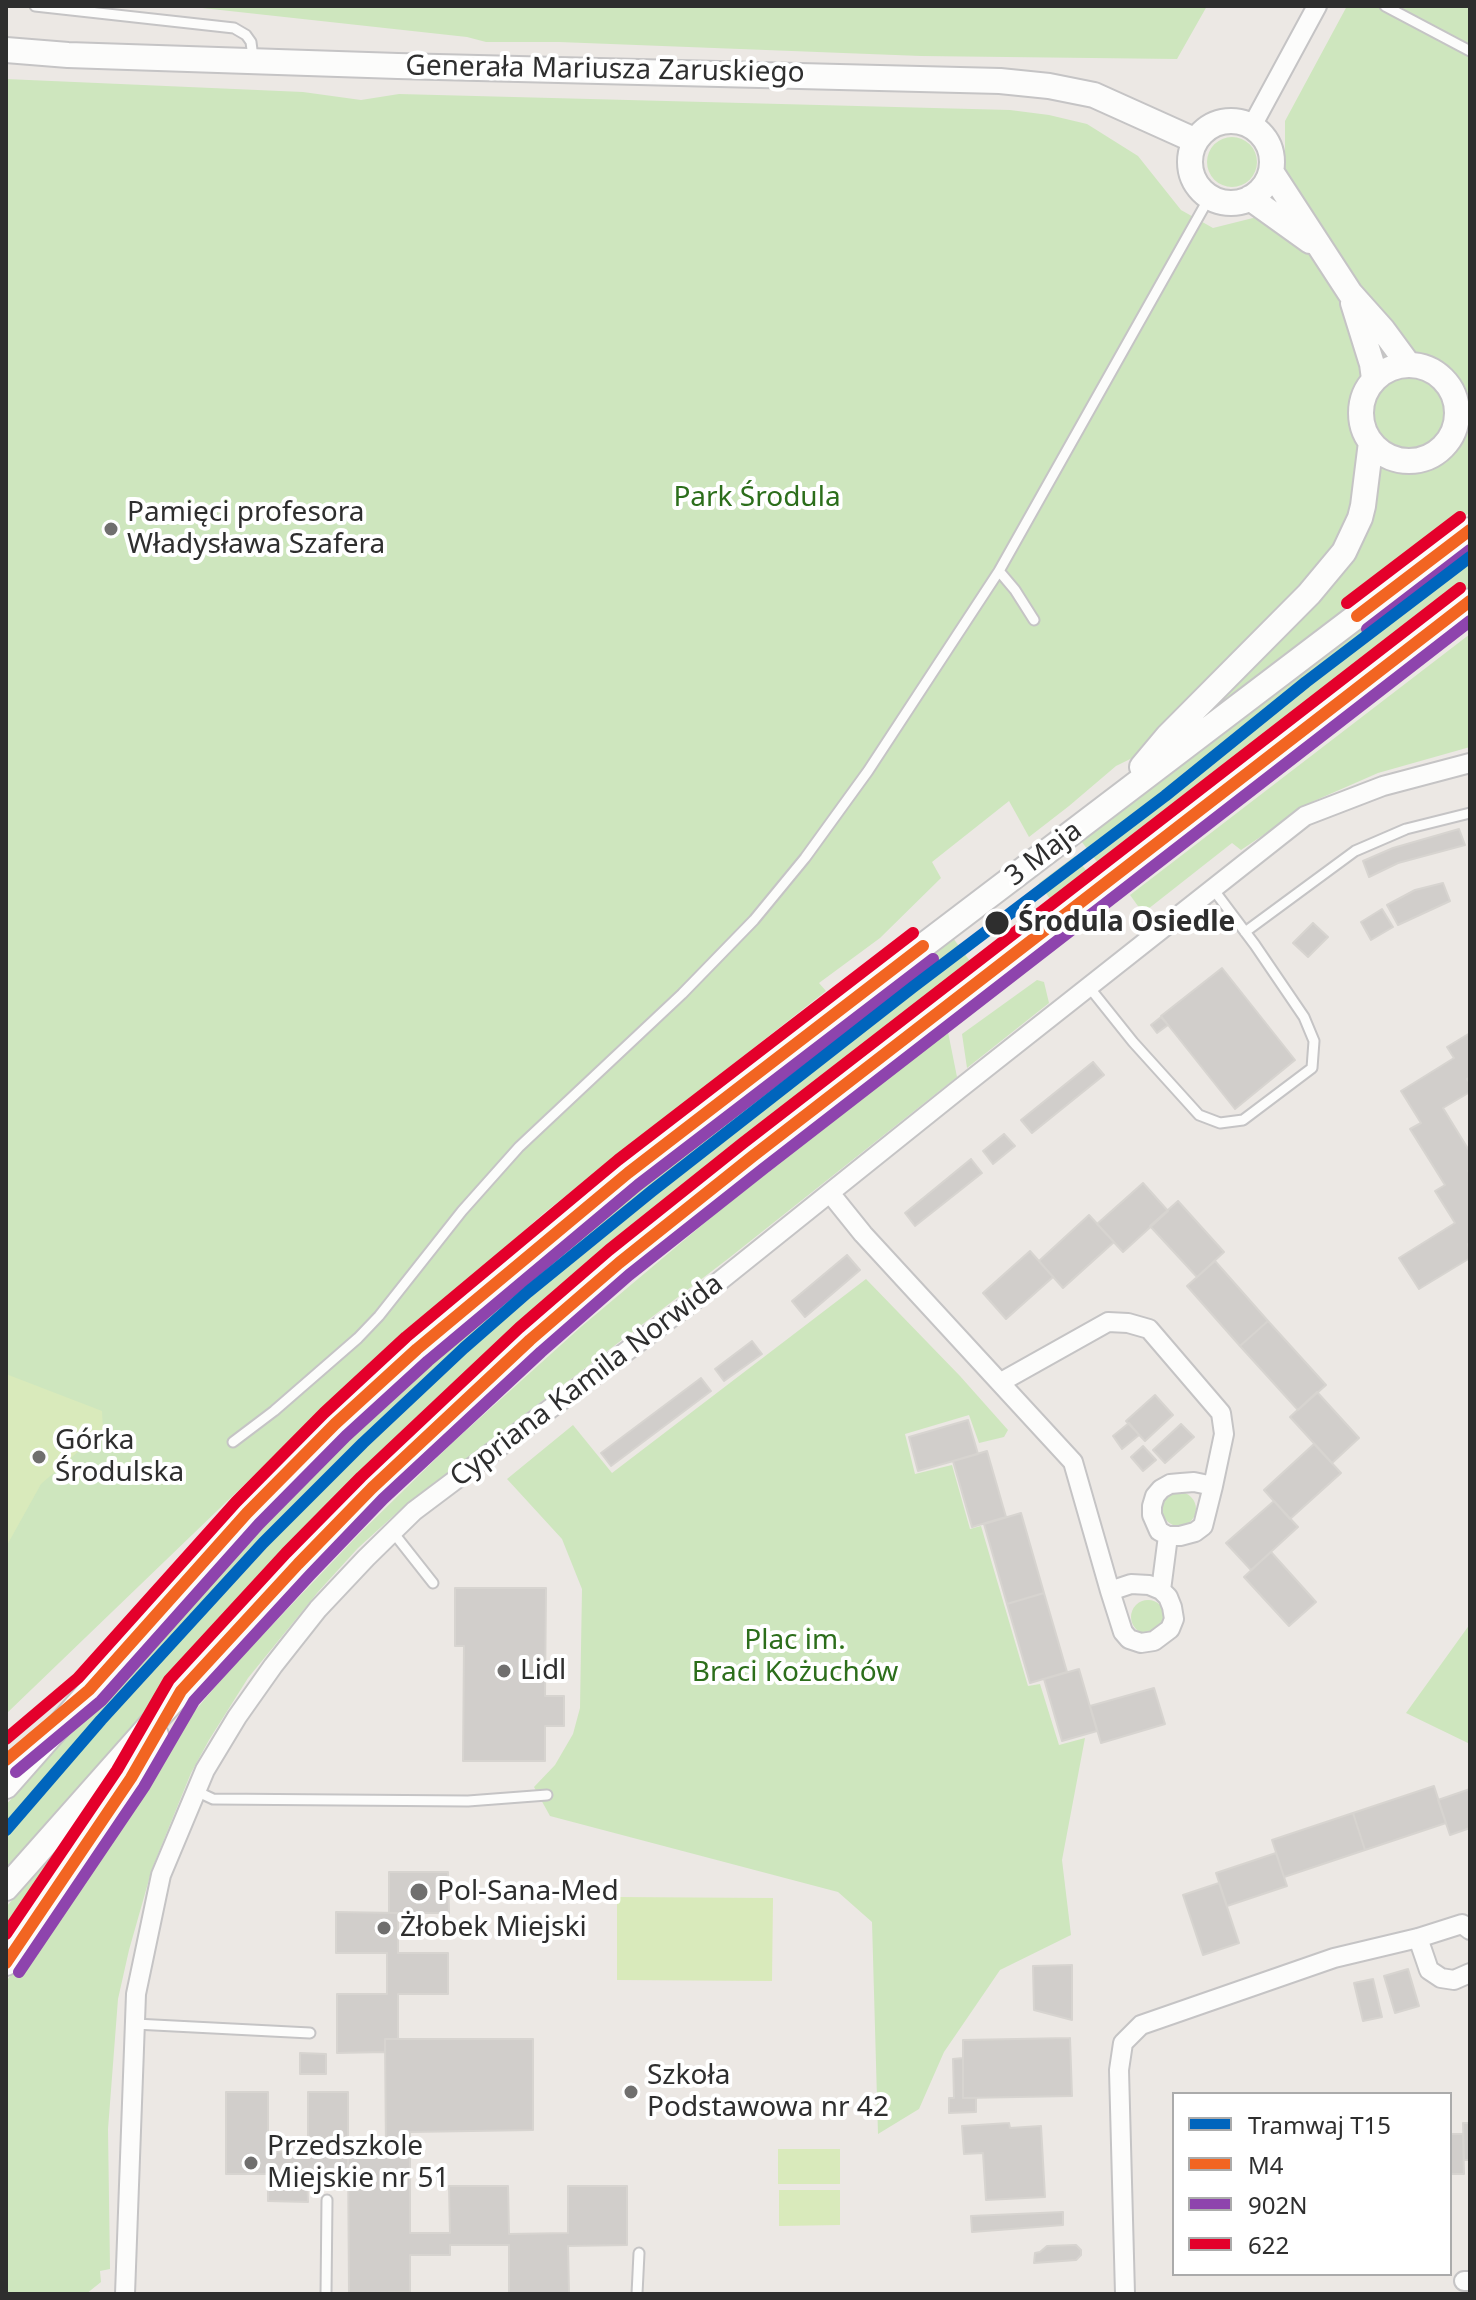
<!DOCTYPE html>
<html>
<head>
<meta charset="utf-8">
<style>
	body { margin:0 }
	#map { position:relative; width:1476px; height:2300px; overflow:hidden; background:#ece8e4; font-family:"Noto Sans",sans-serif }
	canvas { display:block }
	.frame { position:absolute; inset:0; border:8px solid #2e2e2e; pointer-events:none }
	.legend { position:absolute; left:1172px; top:2092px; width:280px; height:184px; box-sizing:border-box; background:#fff; border:2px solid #ababab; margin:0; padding:10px 14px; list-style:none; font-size:24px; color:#2e2e2e }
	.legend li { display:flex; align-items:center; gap:16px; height:40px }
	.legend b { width:40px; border:2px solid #ababab }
</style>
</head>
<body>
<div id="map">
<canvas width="1476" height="2300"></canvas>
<div class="frame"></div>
<ul class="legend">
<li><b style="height:10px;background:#0065bd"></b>Tramwaj T15</li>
<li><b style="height:10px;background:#f26522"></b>M4</li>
<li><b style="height:10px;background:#8e44ad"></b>902N</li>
<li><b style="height:10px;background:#e4002b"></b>622</li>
</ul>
</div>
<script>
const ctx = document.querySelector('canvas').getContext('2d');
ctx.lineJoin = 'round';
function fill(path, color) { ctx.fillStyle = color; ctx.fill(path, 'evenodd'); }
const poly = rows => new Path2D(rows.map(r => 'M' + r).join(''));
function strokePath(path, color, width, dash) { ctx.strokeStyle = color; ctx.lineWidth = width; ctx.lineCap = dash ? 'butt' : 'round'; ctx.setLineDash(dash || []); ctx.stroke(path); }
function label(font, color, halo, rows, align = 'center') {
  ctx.font = font + ' "Noto Sans",sans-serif'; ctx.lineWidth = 8; ctx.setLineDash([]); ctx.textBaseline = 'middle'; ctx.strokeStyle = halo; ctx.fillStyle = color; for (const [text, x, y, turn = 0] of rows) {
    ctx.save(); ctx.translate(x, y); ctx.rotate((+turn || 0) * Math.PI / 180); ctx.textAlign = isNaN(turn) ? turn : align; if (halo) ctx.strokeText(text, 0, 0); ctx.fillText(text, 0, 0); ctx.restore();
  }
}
fill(poly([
	[184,6,1207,6,1177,59,921,56,559,42,486,42,467,37],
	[1347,6,1470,6,1470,512,1185,732,1116,766,1069,806,1029,837,1009,801,932,862,941,878,880,938,819,983,826,991,544,1213,326,1406,6,1714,6,79,303,92,361,100,399,94,1010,110,1049,115,1087,124,1138,156,1181,210,1213,228,1253,218,1285,180,1285,121],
	'1207 162a25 25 0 1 1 50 0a25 25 0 1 1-50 0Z',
	[1470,545,1470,588,1185,807,1105,872,1081,841],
	[1470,634,1470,747,1378,773,1314,801,1241,850,1232,843,1143,913,1130,895],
	[1075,856,1089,874,1052,902,1039,883],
	[953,938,975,968,648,1225,400,1446,326,1517,252,1594,6,1870,6,1805,145,1644,230,1550,315,1460,464,1323,584,1222],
	[1037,980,1044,982,1049,1003,967,1068,962,1034],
	[948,1032,957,1077,729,1258,401,1509,358,1548,318,1592,248,1678,209,1740,191,1773,152,1869,129,1950,118,1999,108,2129,110,2269,100,2271,101,2282,86,2294,6,2294,6,1982,171,1739,232,1667,360,1533,451,1444,582,1326,720,1210],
	[866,1279,960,1376,1008,1430,1004,1437,979,1443,969,1415,905,1434,915,1474,952,1465,970,1529,981,1526,1028,1686,1040,1684,1059,1745,1085,1738,1062,1860,1071,1935,1000,1970,944,2052,919,2109,878,2134,872,1922,838,1892,550,1816,534,1787,555,1765,573,1734,580,1708,582,1589,562,1539,507,1479,573,1425,612,1473],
	'1162 1509a17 17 0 1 1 34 0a17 17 0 1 1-34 0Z',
	'1131 1617a17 17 0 1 1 34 0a17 17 0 1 1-34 0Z',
	[1470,1624,1470,1744,1406,1713],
	[93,1809,6,1942,6,1907]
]), '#cee6be');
fill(poly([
	[6,1374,102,1411,103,1430,41,1484,6,1547],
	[617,1897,773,1898,772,1981,617,1980],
	[778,2149,840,2149,840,2184,778,2184],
	[779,2190,840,2190,840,2225,779,2226]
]), '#d9eabb');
const building = poly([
	[1459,829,1465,845,1398,863,1369,877,1363,861,1393,848,1459,829],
	[1443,883,1450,901,1398,925,1387,905,1415,890,1443,883],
	[1382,909,1393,927,1371,940,1361,922,1382,909],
	[1313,923,1328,937,1308,957,1293,943,1313,923],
	[1222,968,1295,1060,1235,1109,1161,1016,1222,968],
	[1161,1017,1168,1025,1157,1033,1151,1025,1161,1017],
	[1470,1033,1470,1077,1467,1079,1470,1084,1470,1092,1443,1108,1470,1152,1470,1169,1468,1171,1470,1174,1470,1242,1468,1244,1470,1258,1419,1289,1399,1258,1455,1223,1435,1191,1445,1185,1410,1129,1421,1123,1401,1091,1454,1058,1447,1047,1470,1033],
	[1093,1062,1104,1075,1032,1133,1021,1120,1093,1062],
	[1004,1134,1015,1146,993,1164,983,1151,1004,1134],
	[971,1159,982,1173,915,1226,905,1213,971,1159],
	[1143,1183,1168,1211,1123,1252,1097,1224,1143,1183],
	[1178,1201,1224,1252,1197,1277,1150,1226,1178,1201],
	[1089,1215,1114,1242,1063,1288,1039,1261,1089,1215],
	[1030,1251,1053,1277,1006,1319,983,1293,1030,1251],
	[847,1255,860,1270,805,1317,792,1301,847,1255],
	[1215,1261,1268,1321,1240,1346,1187,1286,1215,1261],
	[1268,1321,1326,1385,1298,1410,1240,1346,1268,1321],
	[752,1341,762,1354,724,1381,715,1369,752,1341],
	[701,1378,711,1391,611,1466,601,1453,701,1378],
	[1317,1392,1359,1438,1332,1463,1290,1417,1317,1392],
	[1155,1395,1173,1415,1145,1441,1126,1421,1155,1395],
	[968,1420,978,1454,918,1471,909,1437,968,1420],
	[1129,1423,1139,1435,1122,1449,1113,1436,1129,1423],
	[1181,1424,1194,1437,1165,1463,1153,1450,1181,1424],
	[1314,1444,1341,1473,1290,1519,1264,1490,1314,1444],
	[1143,1446,1156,1460,1143,1471,1131,1457,1143,1446],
	[987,1451,1006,1517,972,1527,953,1461,987,1451],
	[1274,1501,1298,1527,1251,1570,1226,1543,1274,1501],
	[1021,1513,1044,1593,1007,1604,984,1524,1021,1513],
	[1271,1552,1316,1602,1289,1626,1244,1577,1271,1552],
	[455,1588,546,1588,545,1696,564,1696,564,1726,545,1726,545,1761,463,1761,464,1646,455,1646,455,1588],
	[1044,1593,1067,1672,1030,1683,1007,1604,1044,1593],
	[1079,1669,1097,1731,1062,1741,1044,1679,1079,1669],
	[1154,1688,1165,1724,1101,1743,1090,1706,1154,1688],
	[1434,1786,1446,1823,1365,1850,1353,1813,1434,1786],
	[1470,1789,1470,1828,1450,1835,1438,1800,1470,1789],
	[1353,1813,1365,1850,1284,1877,1272,1840,1353,1813],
	[1276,1853,1287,1886,1227,1906,1216,1873,1276,1853],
	[389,1872,448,1872,449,1913,389,1913,389,1872],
	[1219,1883,1239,1943,1203,1955,1183,1895,1219,1883],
	[336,1912,398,1913,398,1953,448,1953,448,1994,398,1994,398,2039,385,2039,385,2052,337,2053,337,1994,387,1994,387,1953,336,1953,336,1912],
	[1072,1965,1072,2020,1034,2010,1033,1966,1072,1965],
	[1408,1969,1419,2006,1395,2013,1384,1976,1408,1969],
	[1373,1979,1382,2017,1363,2021,1354,1983,1373,1979],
	[1070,2038,1072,2096,963,2098,963,2040,1070,2038],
	[385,2039,533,2039,533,2130,410,2132,410,2233,450,2233,449,2186,508,2186,509,2234,568,2233,568,2186,627,2186,627,2245,568,2246,569,2293,509,2293,509,2245,450,2245,450,2255,410,2255,410,2292,349,2293,348,2152,386,2152,385,2039],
	[300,2053,326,2054,326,2074,300,2074,300,2053],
	[963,2058,963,2098,976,2098,976,2112,949,2113,949,2098,954,2098,953,2059,963,2058],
	[226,2092,268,2092,268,2152,308,2151,308,2092,348,2092,348,2173,307,2174,308,2202,268,2201,268,2174,226,2174,226,2092],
	[1009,2123,1010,2128,1041,2126,1045,2197,986,2200,983,2153,964,2154,962,2126,1009,2123],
	[1463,2123,1470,2123,1470,2160,1464,2160,1463,2123],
	[1450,2134,1463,2134,1464,2174,1450,2174,1450,2134],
	[1063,2212,1063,2225,972,2232,971,2216,1063,2212],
	[1076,2245,1081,2250,1081,2255,1076,2260,1034,2263,1035,2253,1040,2252,1047,2246,1076,2245]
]);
fill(building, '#d1cecb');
strokePath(building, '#d7d4d0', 2);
const lane = poly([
	[35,6,234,28,246,35,251,42,253,58],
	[1385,6,1470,51],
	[999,571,1015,590,1034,620],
	[1245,932,1355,851,1406,829,1470,813],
	[1089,987,1133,1042,1199,1115,1220,1123,1243,1120,1312,1068,1314,1041,1304,1017,1255,945,1213,889],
	[233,1442,274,1411,358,1338,379,1316,462,1211,519,1147,682,994,754,920,805,858,868,771,999,571,1209,198],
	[392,1531,433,1583],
	[196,1791,213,1799,468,1801,547,1795],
	[135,2024,310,2033],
	[326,2294,327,2200],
	[637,2294,639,2253]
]);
const street = poly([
	[1252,126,1317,6],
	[830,1193,863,1234,1073,1462,1110,1591,1123,1632,1129,1639,1141,1643,1154,1641,1170,1629,1174,1619,1172,1607,1168,1597,1161,1590,1149,1585,1131,1584,1110,1591],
	[1001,1382,1108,1322,1128,1323,1149,1329,1221,1413,1224,1434,1213,1486,1203,1526,1195,1532,1180,1536,1168,1536,1159,1531,1152,1515,1152,1506,1155,1496,1161,1489,1170,1484,1181,1483,1194,1482,1213,1486],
	[1161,1590,1168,1536],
	[1418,1938,1429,1970,1441,1978,1454,1980,1470,1973],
	[1464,2281,1470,2281],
	[125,2294,136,1994,161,1875,205,1770,237,1717,273,1666,318,1609,366,1558,414,1511,716,1284,958,1090,1305,816,1383,786,1470,763],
	[1125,2294,1119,2070,1123,2043,1141,2025,1334,1958,1418,1938,1462,1924,1470,1930]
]);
const secondary = poly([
	[6,50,68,55,398,66,1000,81,1049,86,1094,95,1194,140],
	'1190 162a41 41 0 1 1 82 0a41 41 0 1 1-82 0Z',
	[1272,173,1350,293,1383,330,1408,364],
	[1250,198,1310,241],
	[1353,303,1372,364,1374,379],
	'1361 413a48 48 0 1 1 96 0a48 48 0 1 1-96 0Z',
	[1142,767,1168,736,1309,594,1344,552,1360,518,1363,506,1371,442],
	[6,1786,247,1513,335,1424,417,1349,628,1173,769,1063,1470,530],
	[6,1888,147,1729,298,1564,372,1488,530,1340,619,1263,753,1156,1470,601],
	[6,1963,131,1778,156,1735]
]);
strokePath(lane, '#c5c4c5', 13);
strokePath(street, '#c5c4c5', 22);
strokePath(secondary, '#c5c4c5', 28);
strokePath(lane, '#fcfcfb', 9);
strokePath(street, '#fcfcfb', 18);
strokePath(secondary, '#fcfcfb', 24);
strokePath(poly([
	[1357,616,1470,530],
	[6,1760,89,1690,247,1513,335,1424,417,1349,628,1173,923,946],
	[6,1963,131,1778,181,1691,298,1564,372,1488,530,1340,619,1263,753,1156,1470,601]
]), '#f26522', 12);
strokePath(poly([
	[1367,629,1470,550],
	[16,1772,101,1701,259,1524,346,1436,428,1361,638,1185,933,959],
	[19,1972,144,1787,194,1701,310,1575,383,1499,541,1352,629,1275,763,1169,1470,621]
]), '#8e44ad', 12);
strokePath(poly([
	[1347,603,1460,517],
	[6,1739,78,1678,236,1502,324,1413,406,1337,618,1160,913,933],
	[6,1934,117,1770,169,1680,286,1553,361,1477,519,1328,609,1250,743,1143,1460,588]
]), '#e4002b', 12);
strokePath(poly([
	[6,1830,101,1720,263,1543,363,1443,464,1348,528,1292,652,1191,913,987,1165,796,1306,682,1470,557]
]), '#0065bd', 12);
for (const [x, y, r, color] of [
	[111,529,8,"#706f6e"],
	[997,923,13,"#2e2e2e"],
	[39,1457,8,"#706f6e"],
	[504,1671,8,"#706f6e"],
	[419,1892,10,"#706f6e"],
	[384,1928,8,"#706f6e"],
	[631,2092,8,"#706f6e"],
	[251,2163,8,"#706f6e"]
]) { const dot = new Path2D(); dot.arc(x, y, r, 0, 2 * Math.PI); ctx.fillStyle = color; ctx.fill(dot); strokePath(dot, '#fff', 3); }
label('28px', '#2e2e2e', '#fff', [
	["Generała Mariusza Zaruskiego",605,70,1],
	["3 Maja",1044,854,-37],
	["Cypriana Kamila Norwida",587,1381,-37]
]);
label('28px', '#2c6e1b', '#fff', [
	["Park Środula",757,498],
	["Plac im.",795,1641],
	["Braci Kożuchów",795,1673]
]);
label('28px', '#2e2e2e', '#fff', [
	["Pamięci profesora",127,513],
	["Władysława Szafera",127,545],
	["Górka",55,1441],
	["Środulska",55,1473],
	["Lidl",520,1671],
	["Pol-Sana-Med",437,1892],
	["Żłobek Miejski",400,1928],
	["Szkoła",647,2076],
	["Podstawowa nr 42",647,2108],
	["Przedszkole",267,2147],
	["Miejskie nr 51",267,2179]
], 'left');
label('bold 28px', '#2e2e2e', '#fff', [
	["Środula Osiedle",1018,923]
], 'left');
</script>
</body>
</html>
